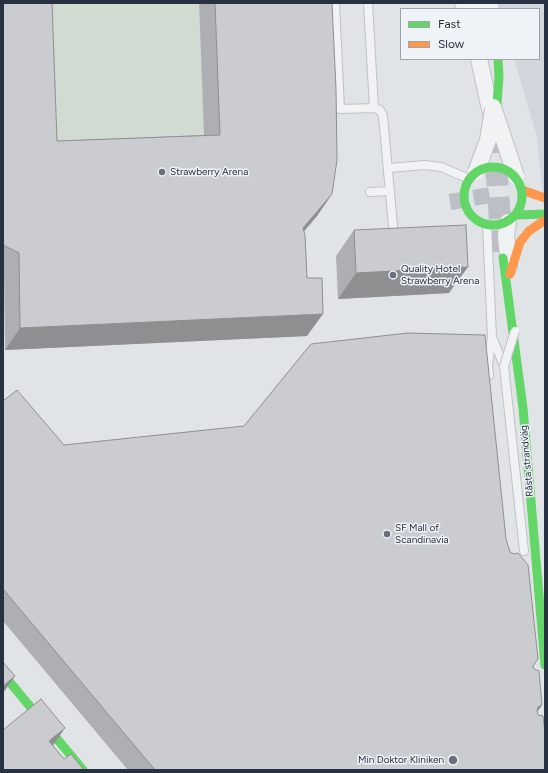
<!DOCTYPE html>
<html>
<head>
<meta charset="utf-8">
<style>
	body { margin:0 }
	#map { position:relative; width:548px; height:773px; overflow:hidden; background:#e1e4e7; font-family:Figtree,sans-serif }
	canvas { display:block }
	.frame { position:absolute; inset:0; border:4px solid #273142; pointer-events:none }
	.legend { position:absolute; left:400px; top:8px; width:140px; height:52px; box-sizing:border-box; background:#eff2f7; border:1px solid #9fa5af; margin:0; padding:5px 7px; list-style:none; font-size:12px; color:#273142 }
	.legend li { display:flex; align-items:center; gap:8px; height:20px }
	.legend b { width:20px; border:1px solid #9fa5af }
</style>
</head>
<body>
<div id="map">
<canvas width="548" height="773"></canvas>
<div class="frame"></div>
<ul class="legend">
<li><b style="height:5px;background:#63d668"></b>Fast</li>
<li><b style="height:5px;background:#ff974d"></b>Slow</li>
</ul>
</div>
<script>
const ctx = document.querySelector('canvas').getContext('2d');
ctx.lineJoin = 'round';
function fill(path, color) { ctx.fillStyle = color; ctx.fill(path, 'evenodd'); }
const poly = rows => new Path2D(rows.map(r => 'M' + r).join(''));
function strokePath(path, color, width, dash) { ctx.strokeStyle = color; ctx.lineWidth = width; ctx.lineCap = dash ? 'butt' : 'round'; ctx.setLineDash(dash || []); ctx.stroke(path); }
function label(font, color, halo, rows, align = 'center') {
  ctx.font = font + ' Figtree,sans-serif'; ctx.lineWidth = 3; ctx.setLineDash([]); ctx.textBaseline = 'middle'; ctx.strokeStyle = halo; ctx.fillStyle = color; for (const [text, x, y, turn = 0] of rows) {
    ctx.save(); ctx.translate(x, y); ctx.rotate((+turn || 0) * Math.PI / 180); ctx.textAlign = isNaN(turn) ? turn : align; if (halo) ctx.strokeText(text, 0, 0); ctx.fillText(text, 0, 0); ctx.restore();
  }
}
fill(poly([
	[497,3,545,3,545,219,537,137,514,59,539,59,539,9,499,9]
]), '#d2d7de');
fill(poly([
	[36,3,199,3,205,157,42,163]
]), '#d2dbd2');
strokePath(poly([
	[450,202,497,194]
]), '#bcc0c6', 16, [16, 8]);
strokePath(poly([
	[494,131,502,253]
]), '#bcc0c6', 22, [22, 11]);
const lane = poly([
	[335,3,340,109,374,108],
	[368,3,374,108,380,110,383,116,393,226],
	[389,168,425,165,441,167,469,179],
	[370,192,390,191],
	[487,225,492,337,488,365,489,375],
	[492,337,504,366,524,551]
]);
const street = poly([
	[463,3,465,9],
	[476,3,477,9],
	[490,3,491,9],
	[479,59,491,114],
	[508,222,506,235,509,267]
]);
strokePath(lane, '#bfc2c5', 10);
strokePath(street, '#bfc2c5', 18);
strokePath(lane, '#f1f2f3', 8);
strokePath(street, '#f1f2f3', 16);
strokePath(poly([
	[495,129,499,77,498,59],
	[516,215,545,214],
	[503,258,523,408,545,665],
	[3,674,83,770]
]), '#63d668', 9);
strokePath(poly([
	[522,190,545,198],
	[510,274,520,242,529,231,545,220]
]), '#ff974d', 9);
const laneBridge = poly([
	[504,366,515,331]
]);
const streetBridge = poly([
	[493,107,516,176],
	[476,172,488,140,493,109]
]);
strokePath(laneBridge, '#bfc2c5', 10, []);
strokePath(streetBridge, '#bfc2c5', 18, []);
strokePath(laneBridge, '#f1f2f3', 8);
strokePath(streetBridge, '#f1f2f3', 16);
strokePath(poly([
	'464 196a29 29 0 1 1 58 0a29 29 0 1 1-58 0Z'
]), '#63d668', 9);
fill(poly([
	[3,3,57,141,204,135,199,3,332,3,332,194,317,216,304,231,307,336,5,350,4,275,3,274],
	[354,230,449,293,338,299,336,256],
	[3,401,64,445,506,539,533,666,542,705,537,712,545,770,128,770,3,621]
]), '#aeafb2');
fill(poly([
	[332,194,317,216,288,250,303,228],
	[468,267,449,293,338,299,356,273],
	[323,314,307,336,5,350,20,328],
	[15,676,3,693,3,686],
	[542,705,530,722,538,707],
	[65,728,50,750,49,741]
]), '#8d8f91');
const building = poly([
	[3,3,52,3,57,141,220,135,215,3,332,3,336,89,337,160,332,194,303,228,305,235,307,278,322,278,323,314,20,328,19,253,3,245,3,3],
	[466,225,468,267,356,273,354,230,466,225],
	[408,333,485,335,506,539,510,552,514,554,518,553,528,565,538,659,533,666,534,669,539,671,542,705,538,707,537,711,538,715,543,716,545,733,545,770,155,770,3,589,3,401,17,390,64,445,244,426,311,344,408,333],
	[3,662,15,676,3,686,3,662],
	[41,699,65,728,49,741,64,759,71,754,84,770,3,770,3,730,41,699]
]);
fill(building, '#cacccf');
strokePath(building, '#8d8f91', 1);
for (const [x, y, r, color] of [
	[162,172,4,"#68707c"],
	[393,275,4,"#68707c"],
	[387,534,4,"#68707c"],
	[453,760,5,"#68707c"]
]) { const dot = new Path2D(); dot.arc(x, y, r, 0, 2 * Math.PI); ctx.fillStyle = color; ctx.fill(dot); strokePath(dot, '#eff2f7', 1.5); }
label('10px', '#273142', '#eff2f7', [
	["Strawberry Arena",170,172],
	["Quality Hotel",401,269],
	["Strawberry Arena",401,281],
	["SF Mall of",395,528],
	["Scandinavia",395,540],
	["Min Doktor Kliniken",444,760,"right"]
], 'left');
label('10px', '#273142', '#eff2f7', [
	["Råsta strandväg",527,461,-95]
]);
</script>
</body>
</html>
